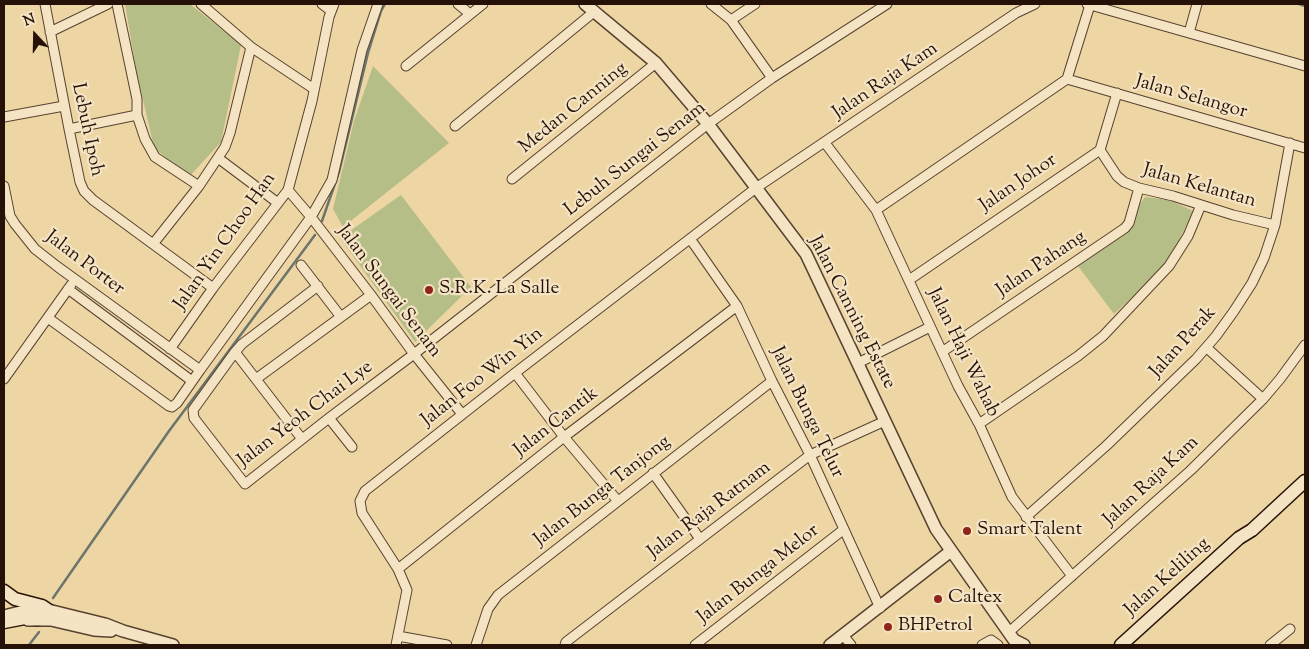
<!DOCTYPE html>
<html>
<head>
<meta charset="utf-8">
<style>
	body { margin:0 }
	#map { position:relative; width:1309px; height:649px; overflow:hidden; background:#eed5a4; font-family:"Sorts Mill Goudy",serif }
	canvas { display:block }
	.frame { position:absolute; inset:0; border:5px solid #251108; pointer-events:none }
	.north { position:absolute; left:10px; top:10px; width:50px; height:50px; -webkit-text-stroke:4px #f4e4c4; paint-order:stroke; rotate:339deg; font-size:14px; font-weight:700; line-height:20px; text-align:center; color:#251108 }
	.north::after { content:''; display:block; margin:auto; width:18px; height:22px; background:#251108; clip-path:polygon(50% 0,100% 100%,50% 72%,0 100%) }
</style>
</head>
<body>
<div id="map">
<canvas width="1309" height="649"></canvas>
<div class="frame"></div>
<div class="north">N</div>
</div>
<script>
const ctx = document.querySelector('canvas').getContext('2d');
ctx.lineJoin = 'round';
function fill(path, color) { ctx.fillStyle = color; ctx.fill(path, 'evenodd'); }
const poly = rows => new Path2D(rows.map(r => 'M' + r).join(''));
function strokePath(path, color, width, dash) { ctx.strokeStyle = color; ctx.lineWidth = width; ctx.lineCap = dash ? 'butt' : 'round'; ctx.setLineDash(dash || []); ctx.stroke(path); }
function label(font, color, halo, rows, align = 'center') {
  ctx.font = font + ' "Sorts Mill Goudy",serif'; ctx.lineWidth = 4.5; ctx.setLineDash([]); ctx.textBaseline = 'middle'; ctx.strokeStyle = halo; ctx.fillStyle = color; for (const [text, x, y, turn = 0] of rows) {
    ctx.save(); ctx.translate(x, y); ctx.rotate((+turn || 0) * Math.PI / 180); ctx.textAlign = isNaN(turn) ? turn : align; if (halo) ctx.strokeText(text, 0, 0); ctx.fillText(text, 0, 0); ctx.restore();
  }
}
fill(poly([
	[125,4,190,4,241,45,221,142,190,176,154,148,136,69],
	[373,66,449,143,343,227,333,209,354,121],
	[401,195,471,287,415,342,340,238],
	[1145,197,1170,200,1193,211,1174,251,1156,275,1114,314,1078,266,1115,240]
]), '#b6be88');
strokePath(poly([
	[1299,4,1305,6],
	[322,221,339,172,368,53,381,11,385,4],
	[53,598,169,431,315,235],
	[29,645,39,632]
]), '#6c756c', 2.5);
const minor = poly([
	[45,4,69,129,80,182,84,191,93,200,213,288],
	[117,4,137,99,137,115,145,139,155,157,199,186],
	[201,4,251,47,314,89],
	[322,4,331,11],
	[458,4,470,14],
	[711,4,731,20,772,78],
	[1087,4,1305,66],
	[731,20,755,4],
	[50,32,108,4],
	[1189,33,1197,4],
	[406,66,483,4],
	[1067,79,1305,148],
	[4,117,64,106],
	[455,126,595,11],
	[69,129,137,115],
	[825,143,876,210,958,386,979,424,1012,497,1072,576],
	[1100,150,1117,176,1124,182,1139,188,1173,196,1233,215,1275,225],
	[218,158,278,203],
	[512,179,656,63],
	[4,186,10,216,15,224,35,249,58,267,200,370,311,217,332,180,362,50,378,4],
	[288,190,311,217,371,295,414,354,462,414],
	[876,210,1067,79,1090,5],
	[691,240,737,306,772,381,810,455,880,608],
	[153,244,199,186,225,147,230,133,251,47],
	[301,265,341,317],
	[909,280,1100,150,1117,93],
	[318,286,242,344,235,352,193,410,194,418,245,484,329,418,414,354,708,124,772,78,887,4],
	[68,289,192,381],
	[48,318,169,406,172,407,177,403,200,370],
	[1207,348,1263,399],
	[170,349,213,288,288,190,312,101,329,17,334,4],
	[235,352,302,439],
	[942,352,1125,228,1129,223,1139,188],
	[858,363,930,327],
	[515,373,564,437,617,500],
	[4,379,71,285],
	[256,379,371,295],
	[329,418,352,447],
	[979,424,1078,356,1103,336,1169,266,1188,236,1201,205],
	[653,473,700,539],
	[1026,517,1106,446,1196,359,1216,336,1234,311,1252,283,1264,258,1275,225,1290,143],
	[398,569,564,437,737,306],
	[1009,632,1191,470,1263,399,1280,379,1305,345],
	[843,635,851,645],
	[398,636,447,645],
	[396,645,407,590,398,569,362,513,360,501,365,491,515,373,756,188,1016,13,1035,4],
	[476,645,488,609,498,595,772,381],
	[565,645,566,642,810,455,885,421],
	[695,645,843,530],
	[982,645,991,640,998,645],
	[1270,645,1290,629]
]);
const tertiary = poly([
	[585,4,656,63,708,124,806,254,936,529,1014,640,1024,645],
	[4,616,24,611,48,610,105,624,123,631,173,645],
	[28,620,51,620,94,630,111,631],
	[830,645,951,551]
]);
const secondary = poly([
	[4,591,15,599,42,606,48,610],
	[4,622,30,617,37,619],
	[1121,645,1239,538,1252,530,1305,481]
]);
strokePath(minor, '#57422f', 11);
strokePath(tertiary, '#57422f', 14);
strokePath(secondary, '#251108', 15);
strokePath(minor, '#f4e4c4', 9);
strokePath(tertiary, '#f4e4c4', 11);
strokePath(secondary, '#f4e4c4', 12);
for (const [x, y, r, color] of [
	[429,290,5,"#8f2418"],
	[967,531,5,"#8f2418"],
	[938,599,5,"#8f2418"],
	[888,627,5,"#8f2418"]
]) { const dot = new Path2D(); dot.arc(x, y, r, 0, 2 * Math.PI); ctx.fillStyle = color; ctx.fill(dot); strokePath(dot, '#f4e4c4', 2); }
label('19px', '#251108', '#f4e4c4', [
	["Jalan Raja Kam",886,82,-34],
	["Jalan Selangor",1191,98,16],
	["Medan Canning",574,109,-39],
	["Lebuh Ipoh",86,130,78],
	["Lebuh Sungai Senam",636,160,-38],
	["Jalan Johor",1019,184,-34],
	["Jalan Kelantan",1199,187,16],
	["Jalan Yin Choo Han",226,242,-55],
	["Jalan Porter",84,264,37],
	["Jalan Pahang",1042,265,-34],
	["Jalan Sungai Senam",388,292,53],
	["Jalan Canning Estate",851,313,63],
	["Jalan Perak",1184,343,-48],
	["Jalan Haji Wahab",962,353,64],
	["Jalan Foo Win Yin",483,378,-38],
	["Jalan Bunga Telur",806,413,64],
	["Jalan Yeoh Chai Lye",306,415,-37],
	["Jalan Cantik",557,423,-38],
	["Jalan Raja Kam",1152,482,-43],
	["Jalan Bunga Tanjong",603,492,-38],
	["Jalan Raja Ratnam",710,511,-37],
	["Jalan Bunga Melor",759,575,-38],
	["Jalan Keliling",1168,578,-42]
]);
label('19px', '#251108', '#f4e4c4', [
	["S.R.K. La Salle",439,290],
	["Smart Talent",977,531],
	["Caltex",948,599],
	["BHPetrol",898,627]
], 'left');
</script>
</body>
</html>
